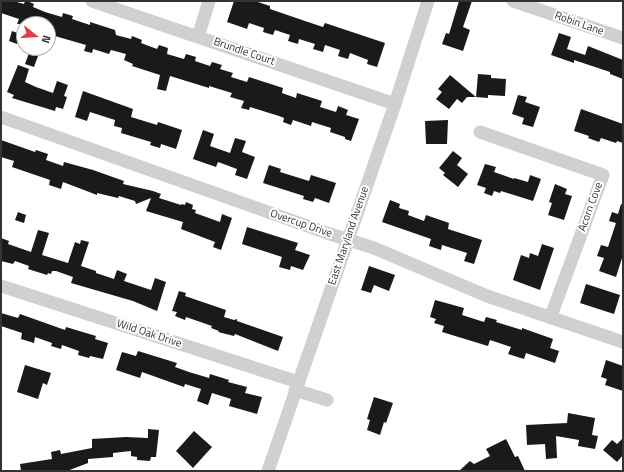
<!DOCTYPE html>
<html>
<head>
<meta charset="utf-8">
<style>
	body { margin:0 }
	#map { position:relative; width:624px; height:472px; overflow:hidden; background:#fff; font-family:"Titillium Web",sans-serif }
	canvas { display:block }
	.frame { position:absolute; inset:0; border:2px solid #333; pointer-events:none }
	.north { position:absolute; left:16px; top:16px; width:40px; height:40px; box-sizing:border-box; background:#fff; border:1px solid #adadad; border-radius:50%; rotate:107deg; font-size:11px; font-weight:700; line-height:16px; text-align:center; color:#333 }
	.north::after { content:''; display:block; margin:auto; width:14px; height:18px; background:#e63946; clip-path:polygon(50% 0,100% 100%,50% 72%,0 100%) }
</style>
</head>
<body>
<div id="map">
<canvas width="624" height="472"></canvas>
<div class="frame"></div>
<div class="north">N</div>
</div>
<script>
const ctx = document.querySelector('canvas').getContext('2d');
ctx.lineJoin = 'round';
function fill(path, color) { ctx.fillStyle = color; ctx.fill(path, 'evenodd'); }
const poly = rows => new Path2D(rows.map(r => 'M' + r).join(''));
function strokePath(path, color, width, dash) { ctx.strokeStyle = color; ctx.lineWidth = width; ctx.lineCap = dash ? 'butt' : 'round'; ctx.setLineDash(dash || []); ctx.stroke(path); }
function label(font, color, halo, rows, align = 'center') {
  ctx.font = font + ' "Titillium Web",sans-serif'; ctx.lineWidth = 4; ctx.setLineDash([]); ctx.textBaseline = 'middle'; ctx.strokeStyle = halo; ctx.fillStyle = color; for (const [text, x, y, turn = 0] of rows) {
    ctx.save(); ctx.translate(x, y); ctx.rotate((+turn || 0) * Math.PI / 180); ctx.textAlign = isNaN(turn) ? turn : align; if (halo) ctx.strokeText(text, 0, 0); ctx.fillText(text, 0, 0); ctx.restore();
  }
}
fill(poly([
	[1,1,13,1,24,4,25,1,27,1,34,4,33,7,45,12,62,17,63,13,73,16,72,19,90,25,90,22,115,30,116,35,131,39,132,36,142,40,141,43,157,49,159,45,168,48,167,54,184,59,186,54,196,57,195,61,210,66,212,62,222,65,220,69,233,73,231,77,247,82,249,77,283,88,282,93,296,98,297,93,322,101,320,107,336,112,338,106,348,110,346,115,359,119,351,141,345,139,345,137,330,132,331,128,312,122,311,126,293,120,291,125,283,122,284,118,279,116,250,107,249,110,241,108,244,101,230,97,232,93,209,86,209,88,170,76,166,91,157,89,160,75,132,66,133,64,124,60,126,54,111,50,109,54,93,49,92,53,84,51,86,45,48,34,48,24,17,24,19,19,1,13],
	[234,1,255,1,270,6,270,9,305,21,323,27,325,23,385,43,377,67,367,64,368,60,350,53,348,59,338,56,340,50,325,45,323,52,313,49,315,44,299,39,298,44,288,41,290,35,275,30,273,35,263,32,264,28,249,23,247,29,227,22],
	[459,1,472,1,463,27,470,30,463,51,442,44,446,33,449,34],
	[12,31,20,34,17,44,9,41],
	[559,33,571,37,567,49,585,55,588,46,623,60,623,79,610,74,610,72,574,60,574,63,551,55],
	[29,53,38,56,34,67,25,64],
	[18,65,29,69,25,82,36,87,53,93,57,81,68,85,64,96,67,97,63,109,56,107,55,111,12,98,14,95,7,92],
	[478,74,491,75,491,78,506,79,505,96,488,95,488,98,476,97],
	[450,75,476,97,467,97,462,103,457,99,449,109,436,99,442,92,438,89],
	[83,91,133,109,131,117,157,125,158,122,182,130,176,149,161,144,160,148,150,145,151,142,121,133,122,128,114,126,115,120,90,112,87,121,75,117],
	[518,95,527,97,525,102,540,107,533,127,522,124,524,118,512,114],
	[581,109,623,124,623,143,617,141,616,143,601,138,599,142,588,138,589,136,574,131],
	[448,120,447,144,426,144,425,121],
	[203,130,214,134,210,146,230,153,235,138,246,141,242,152,255,157,247,179,235,175,237,169,218,162,216,167,193,159],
	[1,140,35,152,36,150,48,154,46,160,63,166,64,162,93,170,124,181,123,184,153,191,161,194,159,198,181,205,182,204,185,205,186,202,193,205,192,209,196,210,195,213,220,222,222,214,232,218,221,250,213,247,215,242,181,229,183,222,146,211,151,198,136,204,135,201,119,196,118,198,97,193,97,195,63,182,61,189,49,185,50,180,12,167,14,161,1,157],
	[453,151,462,158,457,165,468,174,458,187,443,175,445,173,439,168],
	[485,164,496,167,494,172,514,179,514,178,528,182,530,175,541,179,533,201,501,191,500,193,494,191,492,196,484,193,486,188,477,185],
	[269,165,281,169,280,172,309,181,311,175,336,183,329,203,315,198,313,202,303,199,304,196,263,183],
	[555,184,567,189,565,194,572,196,564,220,548,215,552,203,549,202],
	[390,200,400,204,399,208,409,211,408,215,424,221,426,215,449,223,448,229,482,240,474,264,464,261,467,253,442,245,441,250,429,246,431,239,382,222],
	[621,204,623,205,623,255,616,277,599,271,604,258,597,256,601,245,608,247,616,223,609,221,612,212,618,214],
	[18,212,26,215,24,223,15,220],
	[247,227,298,243,295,250,310,255,303,270,291,266,290,270,279,267,282,257,242,244],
	[38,230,49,233,42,255,68,263,75,242,80,244,81,240,89,242,81,266,96,271,96,273,114,279,117,270,127,274,124,281,151,290,155,278,166,282,157,311,133,301,71,283,73,277,56,271,52,271,51,274,48,273,47,275,28,269,29,266,15,261,13,264,1,261,1,238,9,241,8,244,31,252],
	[542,244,554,248,540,290,513,280,521,255,529,258,530,253,538,256],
	[369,266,395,275,389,291,374,285,371,293,361,290],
	[586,284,620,295,614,314,580,303],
	[179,291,186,293,185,296,226,310,224,317,234,320,237,319,237,321,283,337,278,351,235,334,234,336,218,332,219,331,211,328,212,326,186,317,185,320,175,316,177,312,172,311],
	[435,300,464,308,462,315,484,322,486,317,497,320,496,322,522,330,522,328,553,339,550,348,559,351,555,363,526,353,524,359,508,354,511,347,490,340,488,346,442,332,444,326,434,323,436,319,430,317],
	[1,313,18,318,20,314,65,330,66,327,96,336,95,339,108,343,103,359,90,356,89,358,78,355,79,351,62,345,61,349,51,346,52,343,35,337,34,343,21,339,22,333,1,326],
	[138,351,177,363,175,367,189,372,209,378,210,374,229,380,228,382,247,387,245,393,262,397,257,414,229,406,231,399,212,393,208,405,197,401,201,389,185,384,184,387,142,372,140,378,116,370,122,352,136,356],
	[606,360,623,366,623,391,605,385,607,379,601,377],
	[25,365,51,373,47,385,43,383,38,399,17,392],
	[374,397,393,403,386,423,384,422,380,435,367,430,370,420,367,419],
	[568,413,595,418,592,435,598,436,595,449,578,446,579,440,556,436,557,458,546,459,545,444,527,445,526,425,567,423],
	[148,429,159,430,156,457,151,457,150,461,137,460,137,457,131,456,131,451,113,453,113,457,88,459,88,463,67,471,21,471,20,464,52,459,51,452,60,450,61,454,92,448,92,439,126,437,148,438],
	[194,431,212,447,193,468,176,451],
	[623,438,623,455,617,462,603,450,612,440,617,444],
	[506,439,515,457,518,456,525,471,459,471,470,461,474,464,490,456,486,449]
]), '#1a1a1a');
strokePath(poly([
	[92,1,395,104],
	[513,1,623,38],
	[198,37,209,1],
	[1,117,327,233,374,248,487,296,623,342],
	[480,132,603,175,551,316],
	[1,286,298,382],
	[295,390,327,400],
	[268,471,395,104,428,1]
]), '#d0d0d0', 13);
label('11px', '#333', '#fff', [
	["Robin Lane",579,24,19],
	["Brundle Court",244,52,19],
	["Acorn Cove",591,207,-70],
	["Overcup Drive",301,224,19],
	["East Maryland Avenue",349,236,-71],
	["Wild Oak Drive",149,334,18]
]);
</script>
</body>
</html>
